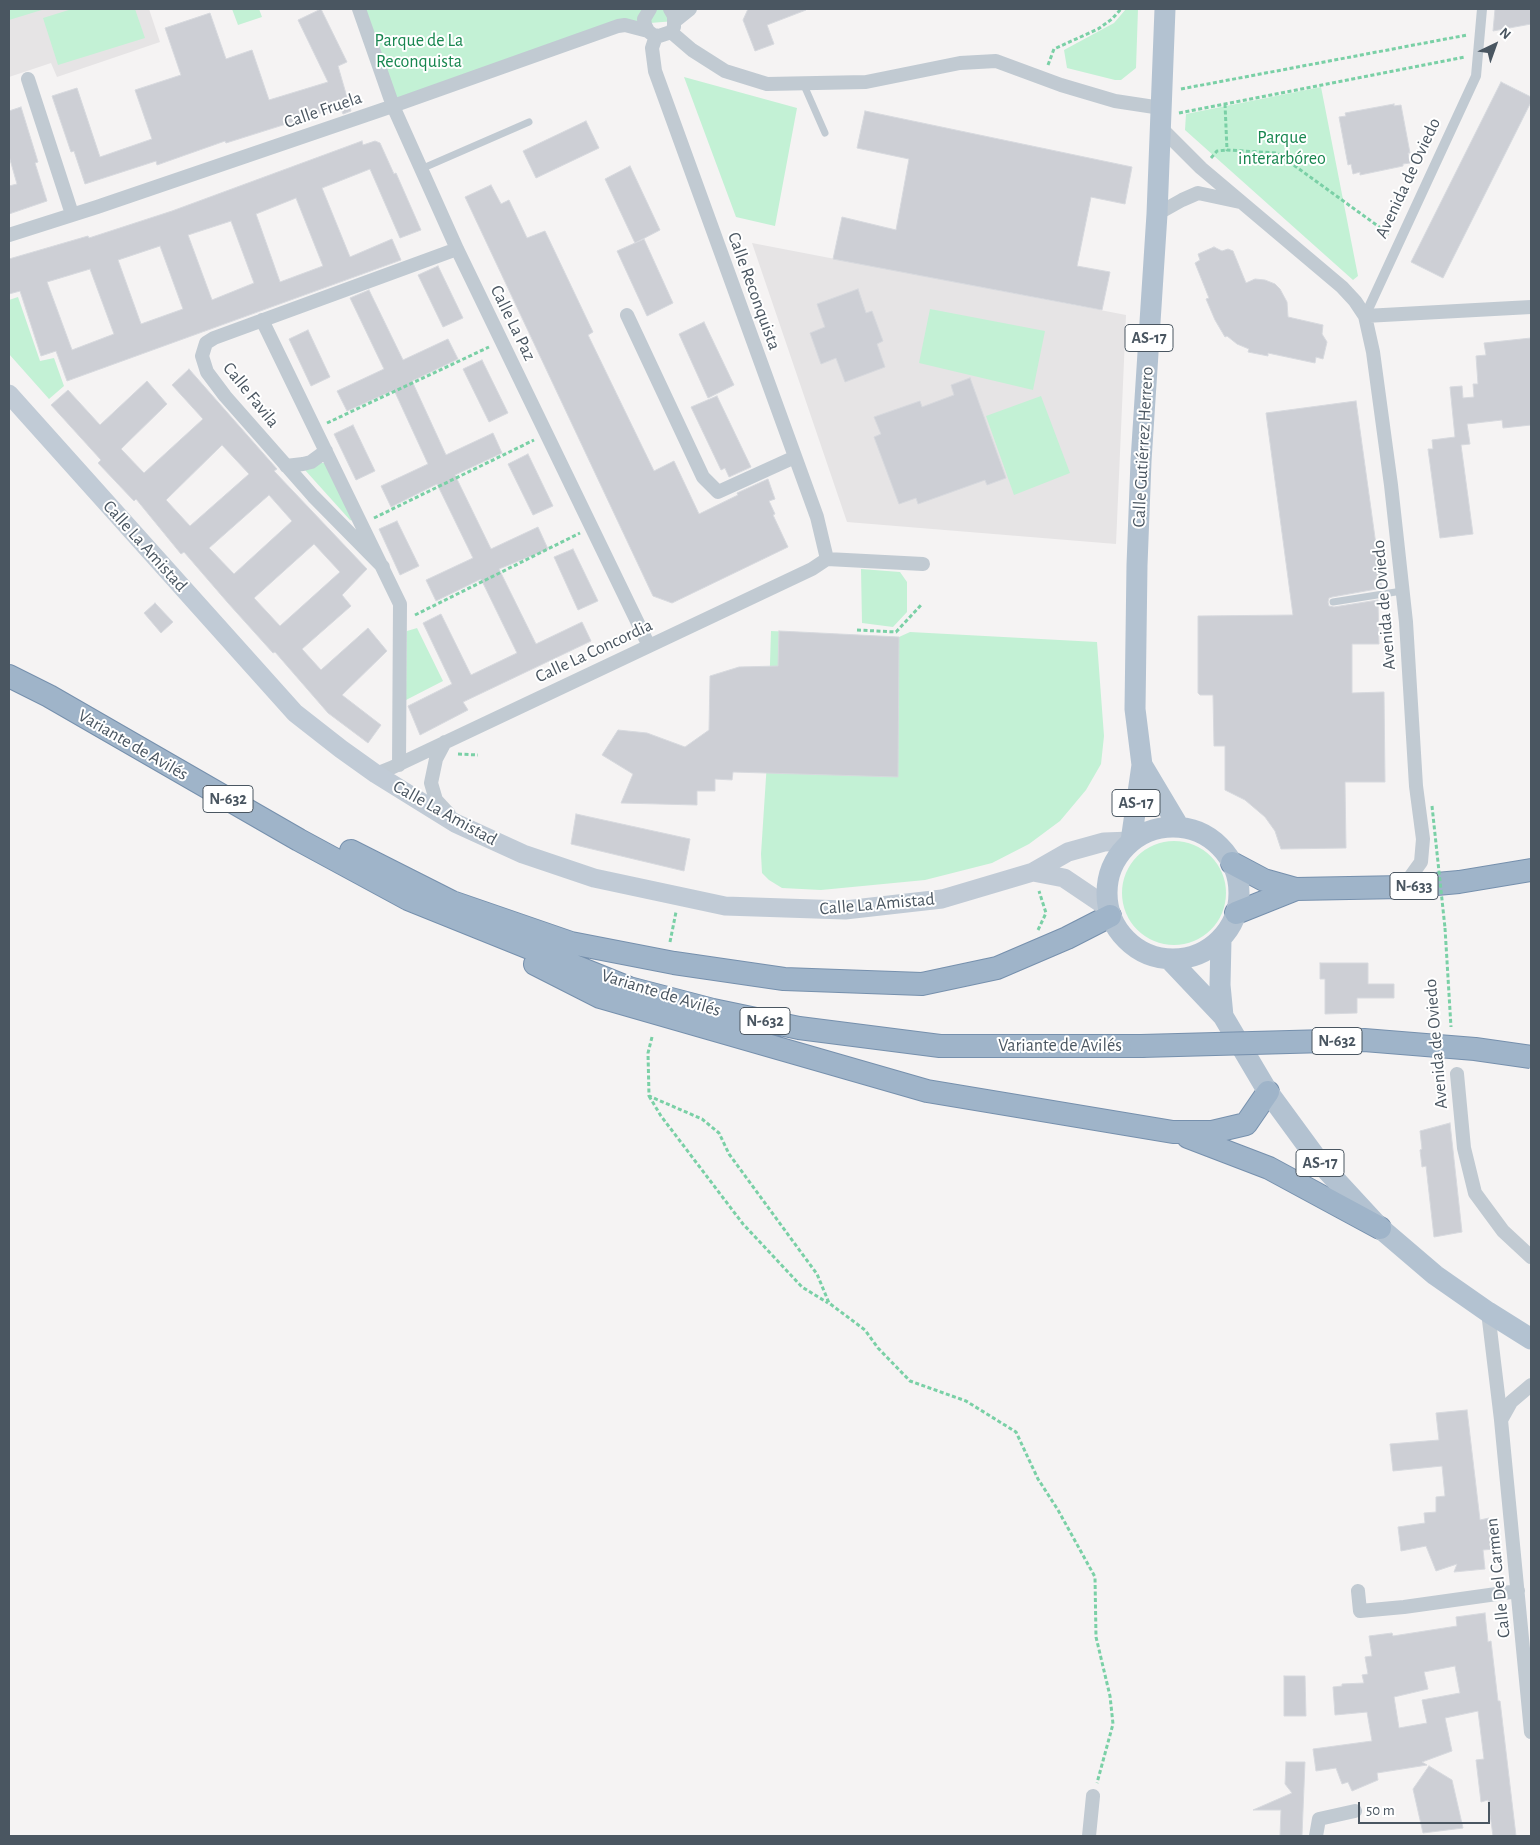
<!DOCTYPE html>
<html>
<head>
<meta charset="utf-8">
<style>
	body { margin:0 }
	#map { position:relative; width:1540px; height:1845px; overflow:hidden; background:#f5f3f3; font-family:"Alegreya Sans",sans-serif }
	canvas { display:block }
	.frame { position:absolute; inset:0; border:10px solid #4a5661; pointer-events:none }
	.north { position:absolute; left:1470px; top:20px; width:50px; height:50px; -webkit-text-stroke:4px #fff; paint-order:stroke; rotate:42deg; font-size:14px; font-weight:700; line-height:20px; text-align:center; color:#4a5661 }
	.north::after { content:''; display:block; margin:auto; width:18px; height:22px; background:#4a5661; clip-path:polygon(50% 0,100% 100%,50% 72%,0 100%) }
	.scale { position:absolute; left:1358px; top:1802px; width:132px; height:22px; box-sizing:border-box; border:2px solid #4a5661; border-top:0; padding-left:6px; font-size:15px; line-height:18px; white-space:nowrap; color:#4a5661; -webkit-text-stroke:4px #fff; paint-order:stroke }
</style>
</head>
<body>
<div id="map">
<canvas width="1540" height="1845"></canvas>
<div class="frame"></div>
<div class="north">N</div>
<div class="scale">50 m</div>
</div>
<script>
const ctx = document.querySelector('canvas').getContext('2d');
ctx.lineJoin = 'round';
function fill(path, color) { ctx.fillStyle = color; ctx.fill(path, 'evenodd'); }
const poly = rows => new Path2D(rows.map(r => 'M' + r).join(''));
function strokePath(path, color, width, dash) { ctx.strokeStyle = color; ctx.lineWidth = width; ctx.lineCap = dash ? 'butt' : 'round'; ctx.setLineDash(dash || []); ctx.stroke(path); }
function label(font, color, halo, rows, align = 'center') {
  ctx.font = font + ' "Alegreya Sans",sans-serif'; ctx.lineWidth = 4; ctx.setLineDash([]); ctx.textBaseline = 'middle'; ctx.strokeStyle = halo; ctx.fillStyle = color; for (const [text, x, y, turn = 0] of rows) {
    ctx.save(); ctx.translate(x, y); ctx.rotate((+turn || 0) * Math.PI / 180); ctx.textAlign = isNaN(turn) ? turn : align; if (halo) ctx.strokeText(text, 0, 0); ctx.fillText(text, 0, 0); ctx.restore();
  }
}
fill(poly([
	[9,9,149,9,160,42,57,77,51,63,9,77],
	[752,243,1126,315,1116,544,847,522]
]), '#e6e4e5');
fill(poly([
	[9,9,45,9,9,20],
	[72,9,135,9,145,38,58,65,43,18],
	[232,9,259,9,262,17,238,25],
	[359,9,690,9,675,21,625,25,393,106],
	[1126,9,1138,9,1136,68,1121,80,1115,80,1067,68,1064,50,1114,23],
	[684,77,797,108,775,226,736,217],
	[1321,87,1358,276,1353,280,1185,130,1186,114],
	[18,297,40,361,54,358,64,386,49,399,9,354,9,300],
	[930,309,1045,331,1033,390,919,363],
	[1041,396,1070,473,1014,495,986,416],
	[321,463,326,463,354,521,350,520,305,470],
	[861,569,900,572,907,582,907,612,893,627,862,623],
	[417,628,443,681,406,700,407,631],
	[771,631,899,637,910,632,1097,642,1104,736,1101,764,1086,790,1060,821,1029,844,992,863,925,880,821,890,782,888,769,880,762,873,761,854,767,762],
	'1122 893a52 52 0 1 1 104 0a52 52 0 1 1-104 0Z'
]), '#c3f1d5');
const building = poly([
	[321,9,347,62,338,66,351,111,343,114,340,107,226,143,225,141,157,165,156,161,85,184,74,151,71,152,52,96,77,88,100,157,152,139,135,90,181,75,165,28,210,13,226,59,252,50,269,100,328,82,298,20,321,9],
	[748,9,806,9,806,10,767,25,774,44,755,51,743,20,748,9],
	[1495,9,1531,9,1531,24,1493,31,1495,9],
	[1501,82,1531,97,1531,102,1443,278,1411,262,1501,82],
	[1394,104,1394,106,1401,105,1410,153,1408,153,1410,163,1403,164,1403,166,1360,175,1360,172,1353,174,1351,164,1348,165,1339,117,1346,116,1345,113,1394,104],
	[21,107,38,162,35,163,47,201,9,214,9,186,17,184,9,156,9,111,21,107],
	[865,111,1132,167,1125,204,1091,197,1077,266,1110,272,1102,310,833,259,842,217,896,230,909,159,857,148,865,111],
	[586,121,599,148,536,178,523,151,586,121],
	[362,141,363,145,375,141,380,143,394,174,396,173,421,230,400,238,370,169,322,188,350,257,392,239,401,260,67,381,56,351,41,356,20,291,9,294,9,259,88,236,89,238,172,211,362,141],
	[296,198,323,266,280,282,256,214,296,198],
	[231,221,254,283,212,300,188,235,231,221],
	[160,246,183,309,141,324,118,260,160,246],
	[90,269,114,334,72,350,47,282,90,269],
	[630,166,660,230,635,243,605,179,630,166],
	[491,185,501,204,509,200,527,238,545,231,593,332,588,335,654,471,674,461,699,514,738,495,737,493,768,479,775,499,769,501,775,514,773,515,788,547,672,603,653,596,465,197,491,185],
	[644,239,673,303,647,316,617,251,644,239],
	[1214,247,1222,251,1228,249,1233,251,1246,283,1255,279,1265,280,1275,284,1280,289,1287,302,1288,317,1323,325,1322,334,1327,342,1323,359,1316,357,1315,363,1268,353,1268,356,1248,352,1249,349,1237,344,1227,336,1225,337,1215,320,1206,299,1209,298,1195,263,1200,260,1198,254,1214,247],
	[438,266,463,318,443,327,418,275,438,266],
	[858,289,866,313,872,311,883,341,877,344,885,367,845,382,836,358,821,364,810,333,825,327,817,304,858,289],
	[369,290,403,360,448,339,458,359,412,381,446,455,493,433,502,453,455,475,491,549,538,527,548,549,499,569,536,644,582,622,591,641,463,702,468,710,420,735,408,706,452,684,423,623,441,614,471,675,517,653,481,579,436,601,426,580,473,558,437,484,391,507,381,486,428,464,394,390,347,411,337,391,384,369,350,298,369,290],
	[704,322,734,385,708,398,679,334,704,322],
	[308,330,330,377,311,386,289,339,308,330],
	[1531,338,1531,425,1503,428,1502,420,1467,424,1470,444,1461,445,1473,534,1440,538,1428,449,1433,449,1432,440,1455,437,1450,387,1462,386,1463,398,1474,397,1473,384,1478,384,1476,356,1486,355,1484,343,1531,338],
	[482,360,508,413,489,422,463,369,482,360],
	[189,369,277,469,274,471,367,569,342,595,351,606,302,649,321,670,368,628,387,651,342,695,381,725,368,743,328,713,275,652,273,653,228,603,184,552,181,554,136,499,134,501,98,463,101,460,51,405,68,390,100,425,147,381,167,404,121,449,144,473,203,419,172,385,189,369],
	[222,445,249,474,190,526,166,500,222,445],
	[269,495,292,521,234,574,209,548,269,495],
	[314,544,340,572,280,626,254,598,314,544],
	[970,378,1006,478,987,485,985,480,918,504,916,498,899,504,874,437,881,434,874,417,920,401,922,407,954,395,951,385,970,378],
	[717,396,751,467,729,477,725,468,721,470,691,407,717,396],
	[1356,401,1382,588,1332,597,1329,598,1328,602,1329,606,1334,607,1378,600,1379,644,1352,644,1352,693,1384,692,1385,782,1345,782,1346,848,1281,849,1275,831,1265,817,1245,800,1225,790,1225,746,1214,746,1213,695,1200,695,1198,693,1198,616,1293,615,1266,413,1356,401],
	[353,425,375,471,356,480,334,434,353,425],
	[528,454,553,506,533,515,508,464,528,454],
	[397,521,419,566,400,575,379,529,397,521],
	[573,549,598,601,578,610,554,557,573,549],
	[155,603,173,622,161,633,144,613,155,603],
	[779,631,899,637,898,777,733,772,732,780,715,779,715,791,697,791,697,805,621,803,633,774,602,755,618,730,647,733,685,747,709,730,710,676,739,667,778,666,779,631],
	[576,814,690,839,684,871,571,844,576,814],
	[1320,963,1368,963,1368,984,1394,984,1394,998,1357,998,1357,1013,1325,1014,1325,979,1320,979,1320,963],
	[1450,1123,1462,1232,1434,1237,1426,1166,1422,1167,1420,1150,1422,1149,1420,1131,1450,1123],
	[1467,1410,1480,1520,1489,1518,1495,1549,1483,1550,1485,1569,1454,1572,1457,1564,1436,1571,1426,1546,1401,1551,1398,1527,1425,1523,1424,1513,1436,1512,1436,1497,1445,1496,1442,1466,1393,1471,1390,1444,1439,1440,1436,1413,1467,1410],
	[1485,1613,1488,1642,1491,1641,1498,1701,1500,1701,1516,1836,1493,1836,1488,1800,1481,1802,1476,1760,1484,1759,1478,1711,1445,1718,1452,1751,1422,1762,1427,1765,1377,1773,1378,1780,1352,1791,1348,1782,1342,1784,1336,1768,1316,1771,1313,1749,1372,1741,1367,1712,1335,1715,1333,1687,1342,1686,1342,1684,1364,1683,1362,1675,1368,1674,1365,1657,1372,1656,1369,1636,1392,1633,1393,1636,1457,1626,1456,1617,1485,1613],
	[1455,1666,1460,1693,1422,1700,1427,1723,1399,1728,1394,1697,1428,1689,1424,1672,1455,1666],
	[1284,1676,1305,1676,1306,1716,1284,1716,1284,1676],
	[1286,1762,1305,1762,1302,1835,1299,1836,1280,1836,1281,1810,1253,1810,1292,1793,1285,1784,1286,1762],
	[1429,1766,1452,1780,1463,1828,1423,1833,1413,1789,1429,1766]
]);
fill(building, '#cdcfd5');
strokePath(building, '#d7d9de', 1);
const trunk = poly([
	[9,676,49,696,299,840,408,899,629,988,713,1010,799,1028,940,1046,1141,1046],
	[351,851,452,902,571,943,674,963,784,979,922,984,997,968,1067,938,1110,916],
	[1232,863,1264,880,1296,889,1403,887,1459,882,1531,870],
	[1236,913,1296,889],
	[535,964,600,997,927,1091,1173,1132,1212,1132,1246,1124,1268,1092],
	[1188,1137,1269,1168,1380,1228]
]);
strokePath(trunk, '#7690ad', 24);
strokePath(poly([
	[1048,65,1054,49,1098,29,1112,19,1121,9],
	[1181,89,1467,35],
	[1225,104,1227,150,1277,153,1389,234],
	[1179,113,1465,57],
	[1211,158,1217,151,1227,150],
	[327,423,489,347],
	[374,518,534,440],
	[415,615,580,533],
	[857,630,896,632,922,604],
	[458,754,478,755],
	[1445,928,1451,1027],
	[1038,930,1046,913,1039,891],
	[670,942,676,912],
	[652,1037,648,1053,649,1096,702,1119,719,1133,729,1154,817,1274,829,1303,865,1330,878,1348,910,1381,966,1401,1016,1432,1038,1479,1058,1510,1095,1577,1096,1637,1110,1696,1113,1724,1097,1783],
	[649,1096,661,1116,743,1224,802,1287,828,1303]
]), '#7ad0a6', 3, [4, 2.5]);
strokePath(poly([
	[803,83,825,133],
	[421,169,529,122],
	[1333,602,1402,591]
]), '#c1cad2', 7);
strokePath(poly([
	[1365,316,1476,76,1482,9]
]), '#c1cad2', 10);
strokePath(poly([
	[359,9,393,106,457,249,649,646],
	[650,9,644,19,645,25,648,31,653,35,659,36,671,32,674,27,674,16,670,9],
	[675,21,690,9],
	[671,32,692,50,725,71,767,84,866,82,960,63,996,61,1061,85,1115,101,1161,108],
	[656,36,652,48,655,71,817,517,827,559],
	[28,79,72,214],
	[1161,128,1201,168,1342,287,1355,301,1365,316,1373,352,1391,485,1406,622,1416,786,1423,839,1421,862,1403,887],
	[1157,214,1182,200,1198,193,1240,202],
	[9,235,97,207,393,106,618,26,625,25,648,31],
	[627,315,703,477,718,492,795,457],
	[1365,316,1531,307],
	[262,320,400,604,399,765],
	[286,466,303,464,311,462,326,451],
	[827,559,923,564],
	[383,567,313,496,225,396,207,372,202,356,206,343,214,338,457,249],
	[445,742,436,759,431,783,436,800,449,814],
	[376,774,391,768,812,569,827,559],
	[1457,1074,1464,1148,1475,1193,1503,1231,1531,1257],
	[1488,1312,1501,1420,1531,1732],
	[1501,1420,1511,1402,1531,1385],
	[1358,1591,1360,1611,1404,1607,1518,1591],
	[1089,1836,1093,1796],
	[1316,1836,1319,1819,1355,1811]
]), '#c1cad2', 14);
strokePath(poly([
	[9,394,295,713,341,749,376,774,455,823,523,854,594,878,725,906,845,910,942,899,1033,872,1068,852,1104,842,1131,841],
	[1033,872,1064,878,1107,907]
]), '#c1cbd6', 19);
strokePath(poly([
	[1142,765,1179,827],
	'1107 893a66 66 0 1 1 132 0a66 66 0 1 1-132 0Z',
	[1131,841,1142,765,1135,709,1137,565,1141,461,1157,214,1165,9],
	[1221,940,1220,985,1223,1016],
	[1170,960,1223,1016,1268,1092,1320,1163,1380,1228,1435,1275,1488,1312,1531,1339]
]), '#b3c2d1', 21);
strokePath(trunk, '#9fb4c9', 22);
const trunkBridge = poly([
	[1141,1046,1364,1040,1475,1049,1531,1057]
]);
strokePath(trunkBridge, '#7690ad', 24, []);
strokePath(poly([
	[1432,806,1445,928]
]), '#7ad0a6', 3, [4, 2.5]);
strokePath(trunkBridge, '#9fb4c9', 22);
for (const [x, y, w] of [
	[1149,338,48],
	[228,799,50],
	[1136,803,48],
	[1414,886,48],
	[765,1021,50],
	[1337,1041,50],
	[1320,1163,48]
]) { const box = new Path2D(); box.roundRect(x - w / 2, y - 13.5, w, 27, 4); ctx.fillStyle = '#fff'; ctx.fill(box); strokePath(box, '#4a5661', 1); }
label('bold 16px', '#4a5661', null, [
	["AS-17",1149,338],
	["N-632",228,799],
	["AS-17",1136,803],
	["N-633",1414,886],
	["N-632",765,1021],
	["N-632",1337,1041],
	["AS-17",1320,1163]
]);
label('18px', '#17864f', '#fff', [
	["Parque de La",419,41],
	["Reconquista",419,62],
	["Parque",1282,138],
	["interarbóreo",1282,159]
]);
label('18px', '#4a5661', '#fff', [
	["Calle Fruela",323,110,-19],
	["Avenida de Oviedo",1408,178,-65],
	["Calle Reconquista",754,291,70],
	["Calle La Paz",513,323,64],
	["Calle Favila",251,395,51],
	["Calle Gutiérrez Herrero",1143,447,-87],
	["Calle La Amistad",145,546,48],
	["Avenida de Oviedo",1384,605,-95],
	["Calle La Concordia",594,651,-25],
	["Variante de Avilés",133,745,30],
	["Calle La Amistad",445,813,29],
	["Calle La Amistad",877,904,-5],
	["Variante de Avilés",661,993,17],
	["Avenida de Oviedo",1436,1044,-95],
	["Variante de Avilés",1060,1046],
	["Calle Del Carmen",1498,1578,-96]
]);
</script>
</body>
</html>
